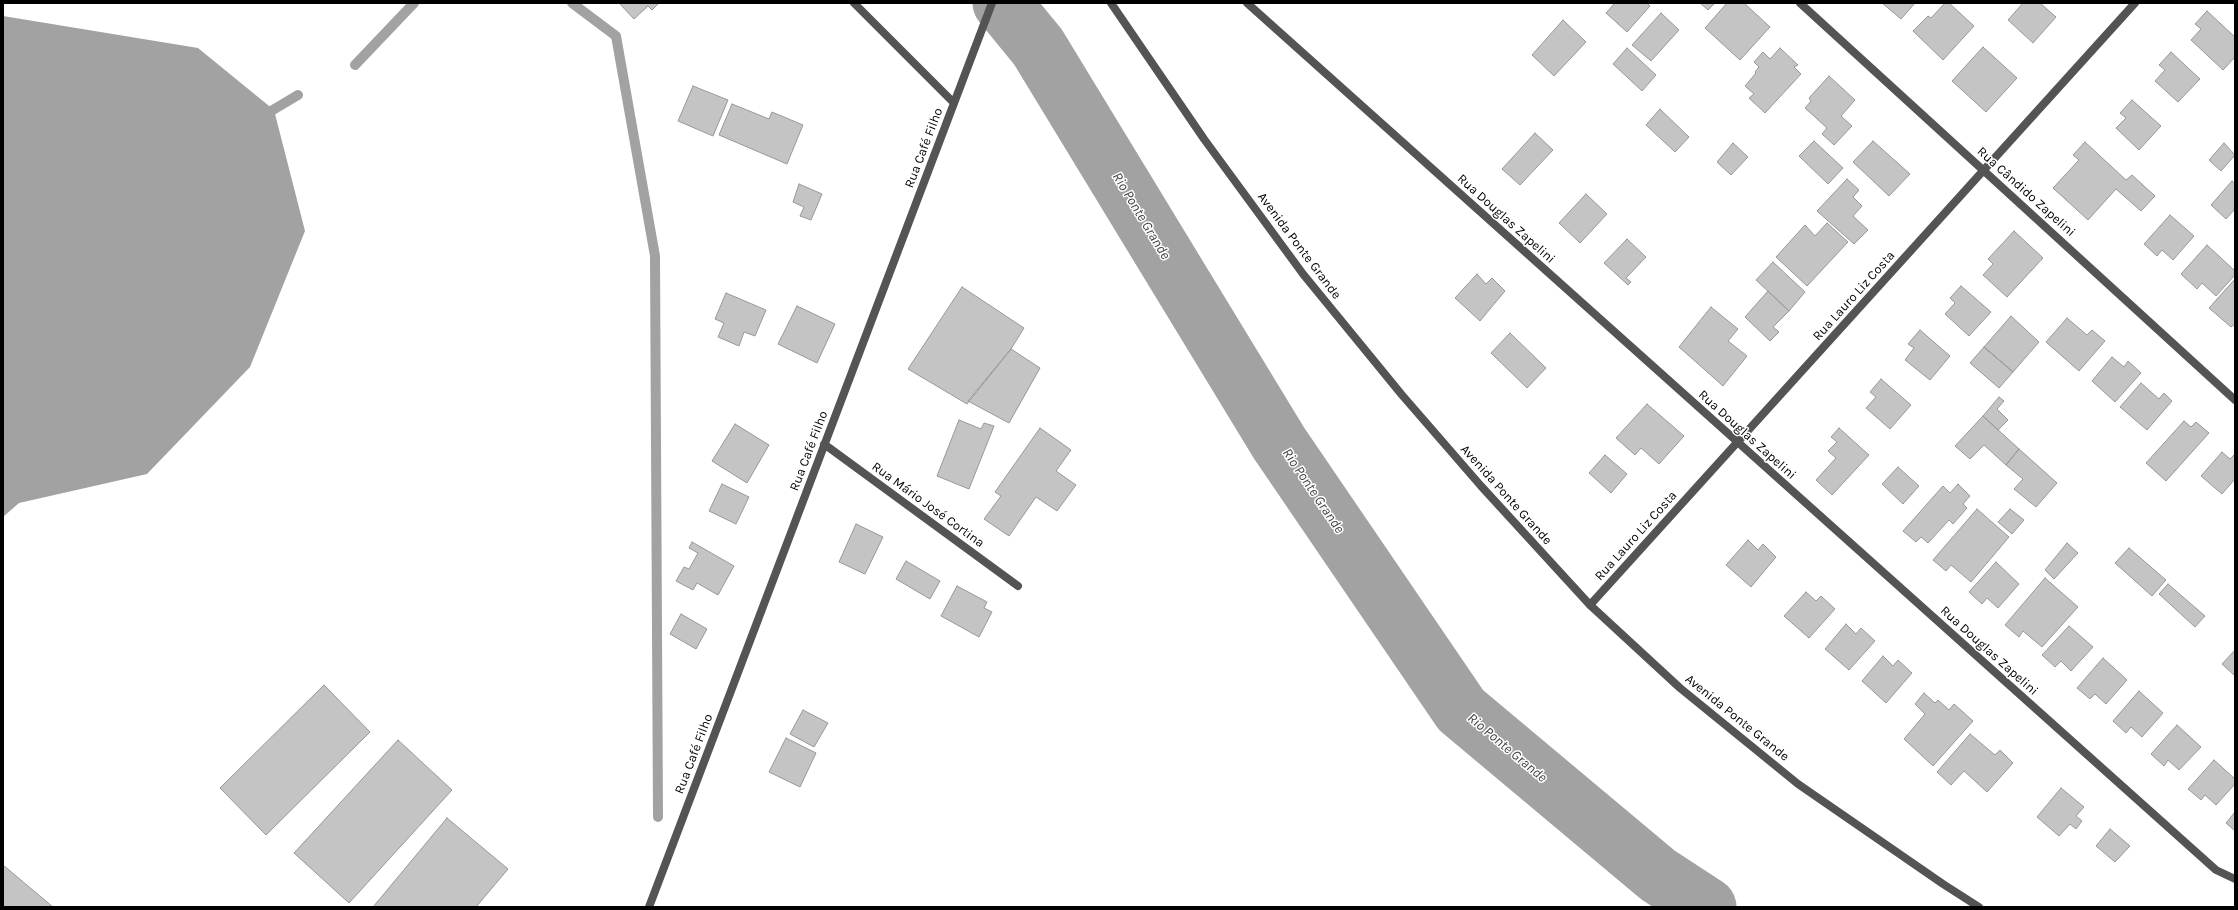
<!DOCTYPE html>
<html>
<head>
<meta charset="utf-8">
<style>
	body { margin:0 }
	#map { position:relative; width:2238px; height:910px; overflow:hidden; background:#fff; font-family:Karla,sans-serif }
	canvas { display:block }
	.frame { position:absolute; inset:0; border:4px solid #000; pointer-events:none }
</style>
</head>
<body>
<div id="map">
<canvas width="2238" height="910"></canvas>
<div class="frame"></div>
</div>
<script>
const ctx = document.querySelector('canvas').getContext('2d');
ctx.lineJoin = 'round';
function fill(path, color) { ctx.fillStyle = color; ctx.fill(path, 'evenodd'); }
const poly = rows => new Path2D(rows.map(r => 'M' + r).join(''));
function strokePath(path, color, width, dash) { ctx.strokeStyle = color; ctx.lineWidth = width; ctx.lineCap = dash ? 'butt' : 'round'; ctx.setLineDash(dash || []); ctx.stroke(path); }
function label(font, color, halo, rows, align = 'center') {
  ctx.font = font + ' Karla,sans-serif'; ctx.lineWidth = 3; ctx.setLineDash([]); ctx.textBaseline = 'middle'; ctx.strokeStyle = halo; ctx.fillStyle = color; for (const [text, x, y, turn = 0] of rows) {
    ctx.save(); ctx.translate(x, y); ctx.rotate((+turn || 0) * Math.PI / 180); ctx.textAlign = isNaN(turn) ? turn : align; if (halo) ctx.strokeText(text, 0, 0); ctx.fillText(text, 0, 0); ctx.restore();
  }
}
fill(poly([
	[3,16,198,48,274,110,305,231,250,367,147,474,19,503,3,517]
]), '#a2a2a2');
strokePath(poly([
	[572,3,616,36,655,256,658,817],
	[355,65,414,3],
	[261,117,298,95]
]), '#a2a2a2', 10);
strokePath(poly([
	[1002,3,1038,47,1279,443,1461,710,1658,875,1707,907]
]), '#a2a2a2', 59);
const building = poly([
	[619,3,659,3,652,10,648,6,634,19,619,3],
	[1615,3,1647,3,1650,6,1627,32,1606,13,1615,3],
	[1700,3,1715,3,1708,10,1700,3],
	[1727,3,1744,3,1770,27,1740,60,1705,28,1727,3],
	[1882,3,1915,3,1901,19,1882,3],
	[1945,3,1949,3,1974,26,1943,60,1913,31,1928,16,1931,18,1945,3],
	[2023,3,2040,3,2056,17,2033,43,2008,20,2023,3],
	[2207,11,2235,37,2235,57,2223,70,2191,40,2201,29,2195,24,2207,11],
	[1661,13,1679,30,1651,61,1632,45,1661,13],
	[1563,20,1586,42,1554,76,1532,55,1563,20],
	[1983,47,2017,78,1986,112,1952,81,1983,47],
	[1627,48,1656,75,1642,91,1613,64,1627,48],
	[1780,48,1798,65,1794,67,1801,74,1765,113,1749,98,1754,94,1745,86,1756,73,1755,72,1759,67,1754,62,1763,52,1770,59,1780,48],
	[2171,52,2200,79,2178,102,2155,81,2165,70,2159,65,2171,52],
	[1829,76,1855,100,1841,116,1852,126,1834,145,1822,134,1827,128,1805,108,1811,101,1809,98,1829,76],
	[693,86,728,100,713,136,678,121,693,86],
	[2132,100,2161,126,2139,150,2116,128,2126,118,2120,113,2132,100],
	[732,104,769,119,772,112,803,125,787,164,719,135,732,104],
	[1660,109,1689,137,1675,152,1646,125,1660,109],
	[1535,133,1553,150,1520,185,1502,169,1535,133],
	[1814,141,1843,168,1828,184,1799,156,1814,141],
	[1873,141,1910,174,1889,196,1853,162,1873,141],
	[2085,142,2126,180,2132,175,2155,196,2141,211,2116,189,2088,220,2053,188,2079,160,2073,155,2085,142],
	[1733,143,1748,157,1731,175,1717,162,1733,143],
	[2224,143,2235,155,2221,171,2209,160,2224,143],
	[1847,179,1859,190,1853,197,1862,206,1853,216,1868,230,1854,244,1817,211,1847,179],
	[2232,181,2235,184,2235,209,2226,219,2211,205,2232,181],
	[799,184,822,194,811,220,800,216,804,207,793,202,799,184],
	[1586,194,1607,214,1580,243,1559,223,1586,194],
	[2170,215,2194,236,2173,260,2162,250,2157,256,2144,244,2170,215],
	[1827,223,1848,242,1807,286,1776,257,1805,225,1815,236,1827,223],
	[2014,231,2043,258,2007,297,1983,275,1993,264,1988,259,2014,231],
	[1627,239,1646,257,1626,278,1631,282,1628,285,1604,263,1627,239],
	[2207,245,2235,271,2235,275,2216,296,2202,283,2197,289,2181,274,2207,245],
	[1773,262,1805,292,1789,311,1756,280,1773,262],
	[1477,274,1486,284,1492,278,1505,291,1480,321,1455,298,1477,274],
	[2235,279,2235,324,2231,327,2209,308,2235,279],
	[1961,286,1991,312,1969,336,1945,314,1955,303,1950,298,1961,286],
	[962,287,1024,328,1011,349,967,404,908,369,962,287],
	[1768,291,1789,311,1773,327,1779,332,1770,341,1745,317,1768,291],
	[726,293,766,310,755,336,744,332,739,346,718,337,724,323,715,319,726,293],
	[797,306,835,324,817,363,778,344,797,306],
	[1711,307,1738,329,1728,341,1747,356,1723,386,1679,347,1711,307],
	[2011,316,2039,342,2013,372,1984,347,2011,316],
	[2067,318,2087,335,2092,330,2105,341,2079,371,2046,342,2067,318],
	[1920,330,1950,356,1930,380,1905,360,1914,348,1908,344,1920,330],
	[1510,333,1546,368,1527,388,1491,353,1510,333],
	[1984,347,2013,372,1999,388,1970,363,1984,347],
	[1011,349,1040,368,1009,423,968,401,1011,349],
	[2112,357,2124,367,2128,361,2141,373,2115,402,2092,381,2112,357],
	[1881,379,1911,405,1890,429,1866,408,1876,397,1870,392,1881,379],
	[2141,383,2159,399,2164,393,2172,401,2147,430,2120,407,2141,383],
	[1999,397,2004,401,1997,409,2008,420,1998,430,1983,416,1999,397],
	[1647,404,1684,436,1659,464,1641,448,1635,455,1616,438,1647,404],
	[1983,416,2019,449,2006,465,1984,445,1970,459,1955,446,1983,416],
	[959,420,981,429,984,423,994,426,969,489,937,476,959,420],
	[2184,421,2191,427,2196,422,2209,433,2166,481,2146,463,2184,421],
	[735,424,769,445,747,483,712,461,735,424],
	[1040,428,1071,450,1056,471,1076,485,1057,511,1036,497,1009,536,984,519,1001,496,995,492,1040,428],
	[1839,428,1869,455,1832,495,1816,480,1836,458,1828,451,1837,442,1831,437,1839,428],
	[2019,449,2057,483,2036,507,2014,489,2023,479,2006,465,2019,449],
	[2222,452,2230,459,2235,454,2235,479,2222,494,2201,476,2222,452],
	[1605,455,1627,474,1611,493,1589,473,1605,455],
	[1898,467,1919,486,1903,504,1882,484,1898,467],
	[722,484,749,497,736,524,709,511,722,484],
	[1958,484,1970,496,1963,504,1967,508,1953,524,1949,520,1928,543,1921,537,1916,542,1903,531,1943,486,1950,493,1958,484],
	[1977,509,2009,537,1971,582,1951,565,1946,571,1933,560,1977,509],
	[2010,509,2024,520,2012,534,1998,522,2010,509],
	[856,524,883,537,865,574,839,562,856,524],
	[1748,540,1758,550,1763,544,1776,557,1751,587,1726,565,1748,540],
	[692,542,734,566,718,595,697,583,693,590,676,581,684,567,689,569,698,553,689,548,692,542],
	[2067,543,2078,553,2054,579,2045,570,2067,543],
	[2129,548,2166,580,2152,596,2115,563,2129,548],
	[906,561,940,581,930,599,896,579,906,561],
	[1996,562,2019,584,1998,608,1987,598,1982,604,1969,592,1996,562],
	[2045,578,2078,607,2042,647,2023,631,2019,637,2005,625,2045,578],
	[2168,584,2205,616,2195,627,2159,594,2168,584],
	[957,586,987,602,984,608,992,612,979,637,941,616,957,586],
	[1806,592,1816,601,1821,596,1835,609,1809,638,1784,616,1806,592],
	[681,614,707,629,696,649,670,634,681,614],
	[1846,624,1856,634,1861,628,1875,641,1849,670,1825,649,1846,624],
	[2069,626,2093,647,2071,671,2061,661,2055,667,2042,655,2069,626],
	[2235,650,2235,676,2222,664,2235,650],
	[1883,656,1893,666,1898,660,1912,673,1886,703,1862,681,1883,656],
	[2103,658,2127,680,2106,704,2095,694,2090,699,2077,688,2103,658],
	[324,685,370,732,266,835,220,788,324,685],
	[2139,691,2163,713,2142,737,2131,727,2126,733,2113,721,2139,691],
	[1924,693,1935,703,1938,700,1949,710,1954,704,1973,721,1933,766,1904,739,1925,714,1915,704,1924,693],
	[803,710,828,723,814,747,790,734,803,710],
	[2177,725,2201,747,2179,770,2168,760,2164,766,2151,754,2177,725],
	[1970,734,1995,755,2000,750,2013,763,1987,792,1964,771,1951,785,1937,772,1970,734],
	[786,738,816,753,800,787,769,772,786,738],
	[398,740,452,790,349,903,294,853,398,740],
	[2214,760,2235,779,2235,784,2216,805,2205,795,2201,800,2188,789,2214,760],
	[2061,788,2084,807,2076,816,2082,821,2076,829,2070,824,2059,836,2037,817,2061,788],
	[2235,812,2235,831,2226,823,2235,812],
	[447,818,508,869,476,907,373,907,447,818],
	[2110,829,2130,846,2115,862,2096,846,2110,829],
	[3,865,53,907,3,907,3,865]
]);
fill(building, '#c4c4c4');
strokePath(building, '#989898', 1);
strokePath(poly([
	[854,3,954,103],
	[1247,3,2216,870,2235,879],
	[1800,3,2235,400],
	[824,444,1018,586],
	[1590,605,2135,3],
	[649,907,992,3]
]), '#545454', 8);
strokePath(poly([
	[1111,3,1204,139,1303,274,1402,395,1481,486,1590,605,1680,688,1798,784,1943,884,1979,907]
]), '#545454', 8);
label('13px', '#000', '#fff', [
	["Rua Café Filho",924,148,-69],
	["Rua Cândido Zapelini",2026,192,42],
	["Rua Douglas Zapelini",1506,219,42],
	["Avenida Ponte Grande",1299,246,53],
	["Rua Lauro Liz Costa",1854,296,-48],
	["Rua Douglas Zapelini",1747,435,42],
	["Rua Café Filho",809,451,-69],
	["Avenida Ponte Grande",1506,495,48],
	["Rua Mário José Cortina",928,505,36],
	["Rua Lauro Liz Costa",1636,536,-48],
	["Rua Douglas Zapelini",1989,651,42],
	["Avenida Ponte Grande",1737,718,39],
	["Rua Café Filho",694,754,-69]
]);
label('italic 14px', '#434343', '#fff', [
	["Rio Ponte Grande",1141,216,59],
	["Rio Ponte Grande",1313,491,56],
	["Rio Ponte Grande",1507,748,40]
]);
</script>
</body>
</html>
